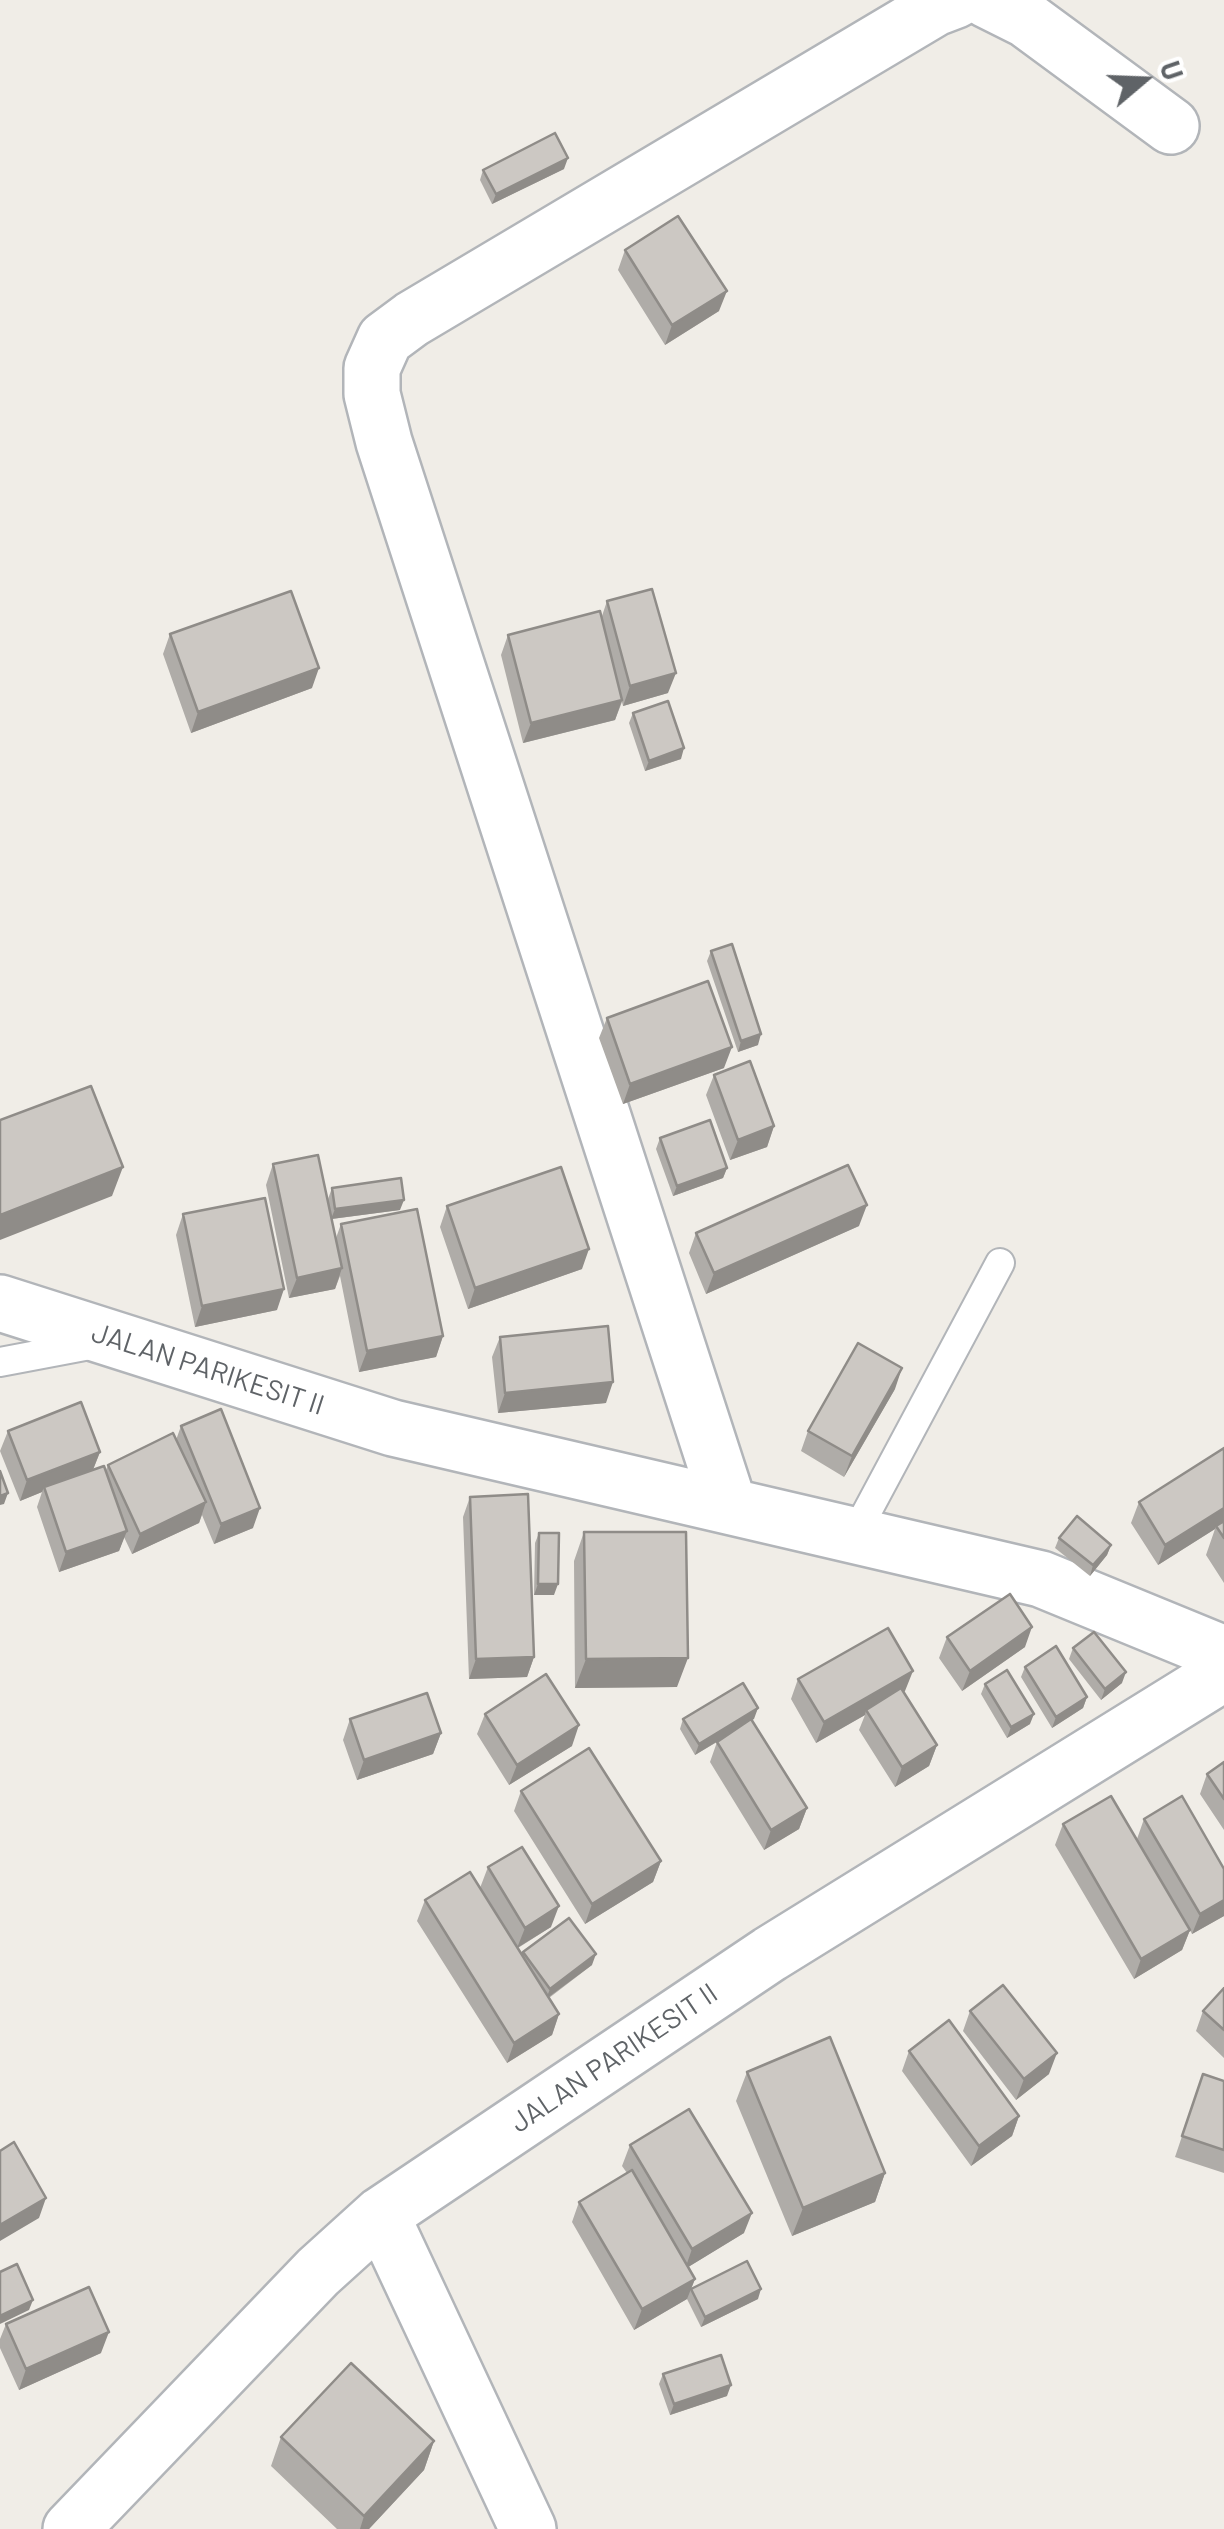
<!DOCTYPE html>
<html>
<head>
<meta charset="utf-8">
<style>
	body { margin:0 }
	#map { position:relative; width:1224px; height:2529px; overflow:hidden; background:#f0ede7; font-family:Barlow,sans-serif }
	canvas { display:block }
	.north { position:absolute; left:1094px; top:30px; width:100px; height:100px; -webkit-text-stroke:8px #fff; paint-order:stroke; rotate:71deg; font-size:28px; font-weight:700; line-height:40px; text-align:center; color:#5f6367 }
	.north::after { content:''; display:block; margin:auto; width:35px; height:45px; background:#5f6367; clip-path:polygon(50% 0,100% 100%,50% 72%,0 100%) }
</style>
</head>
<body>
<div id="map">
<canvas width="1224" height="2529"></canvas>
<div class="north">U</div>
</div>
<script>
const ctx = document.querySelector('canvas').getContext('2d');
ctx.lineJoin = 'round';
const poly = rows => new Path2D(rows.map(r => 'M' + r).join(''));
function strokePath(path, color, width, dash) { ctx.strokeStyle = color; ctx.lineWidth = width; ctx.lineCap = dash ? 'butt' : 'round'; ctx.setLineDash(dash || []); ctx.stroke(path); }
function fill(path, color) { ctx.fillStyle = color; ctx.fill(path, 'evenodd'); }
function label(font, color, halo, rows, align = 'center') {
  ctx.font = font + ' Barlow,sans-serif'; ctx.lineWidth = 10; ctx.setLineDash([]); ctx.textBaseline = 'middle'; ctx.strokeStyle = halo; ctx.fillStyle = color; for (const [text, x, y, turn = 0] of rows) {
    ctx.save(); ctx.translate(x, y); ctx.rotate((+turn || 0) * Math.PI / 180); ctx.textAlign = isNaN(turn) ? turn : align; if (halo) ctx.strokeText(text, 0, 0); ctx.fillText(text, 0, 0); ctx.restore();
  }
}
const service = poly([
	[0,1362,90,1345],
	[854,1536,1000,1263]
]);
const minor = poly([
	[987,0,1027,20,1171,126],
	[0,1303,393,1428,1041,1579,1224,1654],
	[729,1506,384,442,372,394,372,368,385,339,412,319,935,8,956,0],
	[381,2215,528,2529],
	[71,2529,318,2272,381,2215,770,1954,1224,1673]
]);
strokePath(service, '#b2b5b9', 32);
strokePath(minor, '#b2b5b9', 60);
strokePath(service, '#fff', 28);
strokePath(minor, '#fff', 55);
fill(poly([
	[564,169,492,204,480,180,483,170],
	[625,250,719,311,665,345,618,270],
	[607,601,668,693,623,706,622,702,615,720,523,743,501,655,508,635,602,616],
	[170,634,312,688,191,733,163,654],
	[633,713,681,759,645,771,629,723],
	[711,951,758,1045,738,1052,707,961],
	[607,1018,724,1068,623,1104,599,1038],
	[714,1075,774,1126,767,1147,730,1160,706,1095],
	[660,1138,727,1168,723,1178,673,1196,656,1149],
	[273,1164,328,1199,332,1188,400,1210,332,1219,336,1238,341,1224,443,1336,436,1357,359,1372,340,1276,335,1289,289,1298,266,1185],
	[447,1206,582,1269,468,1309,440,1227],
	[183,1214,277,1310,195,1327,176,1235],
	[859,1226,706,1294,689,1253,696,1233],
	[500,1337,606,1403,498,1413,492,1357],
	[895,1389,844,1477,801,1451,808,1431],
	[181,1426,253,1528,214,1544,202,1515,199,1523,132,1554,124,1537,119,1551,59,1572,37,1507,42,1492,20,1501,0,1451,8,1431,100,1452,93,1470,106,1470,108,1465,176,1440],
	[1224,1448,1224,1583,1206,1555,1215,1529,1158,1565,1131,1523,1139,1502],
	[470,1497,534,1657,527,1677,469,1679,463,1517],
	[584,1532,677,1687,575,1688,574,1561],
	[539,1533,554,1595,534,1595,535,1543],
	[1059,1538,1111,1545,1107,1555,1090,1576,1055,1548],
	[947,1637,1025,1647,962,1691,939,1658],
	[1073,1648,1122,1683,1101,1700,1069,1659],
	[1025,1667,1087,1697,1083,1708,1052,1728,1021,1677],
	[798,1679,905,1691,904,1692,937,1745,929,1766,895,1787,859,1730,865,1715,816,1743,791,1699],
	[985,1684,1030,1724,1007,1738,981,1694],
	[758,1708,752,1720,807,1808,799,1829,764,1850,710,1762,717,1742,695,1755,680,1729,683,1719],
	[485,1714,572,1746,509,1785,477,1734],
	[350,1719,441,1733,433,1754,357,1780,343,1740],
	[1224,1762,1224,1830,1200,1794,1207,1774],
	[521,1791,661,1861,653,1882,585,1924,514,1811],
	[1144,1819,1224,1869,1224,1916,1192,1934,1190,1930,1182,1950,1134,1979,1055,1845,1063,1824,1137,1839],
	[488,1867,551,1927,518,1948,522,1955,523,1952,592,1965,549,1998,559,2014,552,2035,507,2063,417,1921,425,1900,480,1888],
	[1224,1988,1224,2058,1196,2031,1203,2011],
	[970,2011,1049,2074,1016,2100,963,2031],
	[909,2051,1019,2116,1012,2136,971,2166,902,2071],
	[747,2072,885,2173,875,2202,792,2236,736,2101],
	[1203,2074,1224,2081,1224,2173,1175,2157],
	[630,2145,744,2233,688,2267,695,2279,687,2299,634,2330,572,2222,579,2202,627,2173,622,2166],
	[691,2289,758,2299,701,2327,687,2299],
	[6,2324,101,2353,19,2390,0,2348,0,2339],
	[663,2374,727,2396,670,2415,659,2384],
	[281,2437,434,2441,424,2470,369,2529,337,2529,271,2466]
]), '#afaca8');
fill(poly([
	[568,158,564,169,492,204,496,194],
	[727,291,719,311,665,345,672,325],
	[319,668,312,688,191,733,198,712],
	[676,673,668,693,623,706,630,686],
	[622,700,615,720,523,743,531,723],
	[684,748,681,759,645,771,649,761],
	[761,1034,758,1045,738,1052,741,1041],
	[732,1047,724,1068,623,1104,630,1084],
	[774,1126,767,1147,730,1160,738,1140],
	[123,1167,112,1196,0,1240,0,1215],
	[727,1168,723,1178,673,1196,677,1186],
	[404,1200,400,1210,331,1219,335,1209],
	[867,1205,859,1226,706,1294,714,1273],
	[589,1249,582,1269,468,1309,475,1288],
	[342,1268,335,1289,289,1298,297,1278],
	[284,1289,277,1310,195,1327,202,1306],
	[443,1336,436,1357,359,1372,367,1351],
	[902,1368,895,1389,844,1477,852,1456],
	[613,1382,606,1403,498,1413,505,1393],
	[100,1452,92,1472,44,1487,42,1492,20,1501,27,1480],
	[8,1493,4,1504,0,1505,0,1496],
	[206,1502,199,1523,132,1554,140,1534],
	[260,1508,253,1528,214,1544,221,1524],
	[1224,1508,1224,1523,1216,1526,1215,1529,1158,1565,1165,1545],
	[127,1531,119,1551,59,1572,66,1552],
	[1111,1545,1107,1555,1090,1576,1093,1565],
	[538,1584,558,1584,554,1595,534,1595],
	[1032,1627,1025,1647,962,1691,970,1671],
	[534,1657,527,1677,469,1679,476,1659],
	[688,1658,677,1687,575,1688,586,1659],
	[913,1671,905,1691,868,1713,866,1710,865,1715,816,1743,824,1722],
	[1126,1672,1122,1683,1101,1700,1105,1689],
	[1087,1697,1083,1708,1052,1728,1056,1717],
	[758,1708,754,1719,695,1755,699,1744],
	[1034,1714,1030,1724,1007,1738,1011,1727],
	[579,1725,572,1746,509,1785,517,1765],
	[441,1733,433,1754,357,1780,364,1760],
	[937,1745,929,1766,895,1787,902,1767],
	[807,1808,799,1829,764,1850,771,1830],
	[661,1861,653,1882,585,1924,592,1904],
	[1224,1900,1224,1916,1192,1934,1200,1914],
	[559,1906,551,1927,517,1948,525,1928],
	[1190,1930,1182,1950,1134,1979,1141,1959],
	[596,1954,592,1965,546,1999,550,1989],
	[559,2014,552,2035,507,2063,514,2043],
	[1057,2053,1049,2074,1016,2100,1024,2079],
	[1019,2116,1012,2136,971,2166,979,2146],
	[885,2173,875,2202,792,2236,803,2208],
	[46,2198,39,2218,0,2241,0,2225],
	[752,2213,744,2233,685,2269,692,2249],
	[695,2279,687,2299,634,2330,642,2309],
	[761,2289,758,2299,701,2327,705,2317],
	[33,2300,29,2310,0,2324,0,2316],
	[109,2332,101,2353,19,2390,26,2369],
	[731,2385,727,2396,670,2415,674,2404],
	[434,2441,424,2470,369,2529,360,2529,364,2516]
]), '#8f8c88');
const building = poly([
	[555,133,568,158,496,194,483,170,555,133],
	[678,216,727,291,672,325,625,250,678,216],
	[652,589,676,673,630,686,607,601,652,589],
	[291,591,319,668,198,712,170,634,291,591],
	[600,611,622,700,531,723,508,635,600,611],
	[668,701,684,748,649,761,633,713,668,701],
	[732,944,761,1034,741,1041,711,951,732,944],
	[708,981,732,1047,630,1084,607,1018,708,981],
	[750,1061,774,1126,738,1140,714,1075,750,1061],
	[91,1086,123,1167,0,1215,0,1120,91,1086],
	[710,1120,727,1168,677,1186,660,1138,710,1120],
	[318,1155,342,1268,297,1278,273,1164,318,1155],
	[848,1165,867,1205,714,1273,696,1233,848,1165],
	[561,1167,589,1249,475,1288,447,1206,561,1167],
	[401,1178,404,1200,335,1209,332,1188,401,1178],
	[265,1198,284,1289,202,1306,183,1214,265,1198],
	[417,1209,443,1336,367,1351,341,1224,417,1209],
	[608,1326,613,1382,505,1393,500,1337,608,1326],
	[858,1343,902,1368,852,1456,808,1431,858,1343],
	[81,1402,100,1452,27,1480,8,1431,81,1402],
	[221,1409,260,1508,221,1524,181,1426,221,1409],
	[173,1433,206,1502,140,1534,108,1465,173,1433],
	[1224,1448,1224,1508,1165,1545,1139,1502,1224,1448],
	[104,1466,127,1531,66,1552,44,1487,104,1466],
	[0,1471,8,1493,0,1496,0,1471],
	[528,1494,534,1657,476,1659,470,1497,528,1494],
	[1077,1516,1111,1545,1093,1565,1059,1538,1077,1516],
	[1224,1521,1224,1538,1216,1526,1224,1521],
	[584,1532,686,1532,688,1658,586,1659,584,1532],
	[539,1533,559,1533,558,1584,538,1584,539,1533],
	[1010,1594,1032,1627,970,1671,947,1637,1010,1594],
	[888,1628,913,1671,824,1722,798,1679,888,1628],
	[1094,1632,1126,1672,1105,1689,1073,1648,1094,1632],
	[1056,1646,1087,1697,1056,1717,1025,1667,1056,1646],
	[1007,1670,1034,1714,1011,1727,985,1684,1007,1670],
	[546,1674,579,1725,517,1765,485,1714,546,1674],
	[743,1683,758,1708,699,1744,683,1719,743,1683],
	[901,1688,937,1745,902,1767,866,1710,901,1688],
	[427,1693,441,1733,364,1760,350,1719,427,1693],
	[751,1719,807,1808,771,1830,717,1742,751,1719],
	[589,1748,661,1861,592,1904,521,1791,589,1748],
	[1224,1762,1224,1799,1207,1774,1224,1762],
	[1111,1796,1190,1930,1141,1959,1063,1824,1111,1796],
	[1182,1796,1224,1869,1224,1900,1200,1914,1144,1819,1182,1796],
	[522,1847,559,1906,525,1928,488,1867,522,1847],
	[470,1872,559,2014,514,2043,425,1900,470,1872],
	[569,1918,596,1954,550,1989,523,1952,569,1918],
	[1003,1985,1057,2053,1024,2079,970,2011,1003,1985],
	[1224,1988,1224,2030,1203,2011,1224,1988],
	[949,2020,1019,2116,979,2146,909,2051,949,2020],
	[830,2037,885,2173,803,2208,747,2072,830,2037],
	[1203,2074,1224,2081,1224,2150,1182,2136,1203,2074],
	[689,2109,752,2213,692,2249,630,2145,689,2109],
	[14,2142,46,2198,0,2225,0,2151,14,2142],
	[632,2170,695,2279,642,2309,579,2202,632,2170],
	[747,2261,761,2289,705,2317,691,2289,747,2261],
	[17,2264,33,2300,0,2316,0,2272,17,2264],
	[89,2287,109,2332,26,2369,6,2324,89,2287],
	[721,2355,731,2385,674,2404,663,2374,721,2355],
	[351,2363,434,2441,364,2516,281,2437,351,2363]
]);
fill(building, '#ccc8c3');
strokePath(building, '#8f8c88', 2.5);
label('28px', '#5f6367', '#fff', [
	["JALAN PARIKESIT II",208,1369,18],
	["JALAN PARIKESIT II",614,2058,-34]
]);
</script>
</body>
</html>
